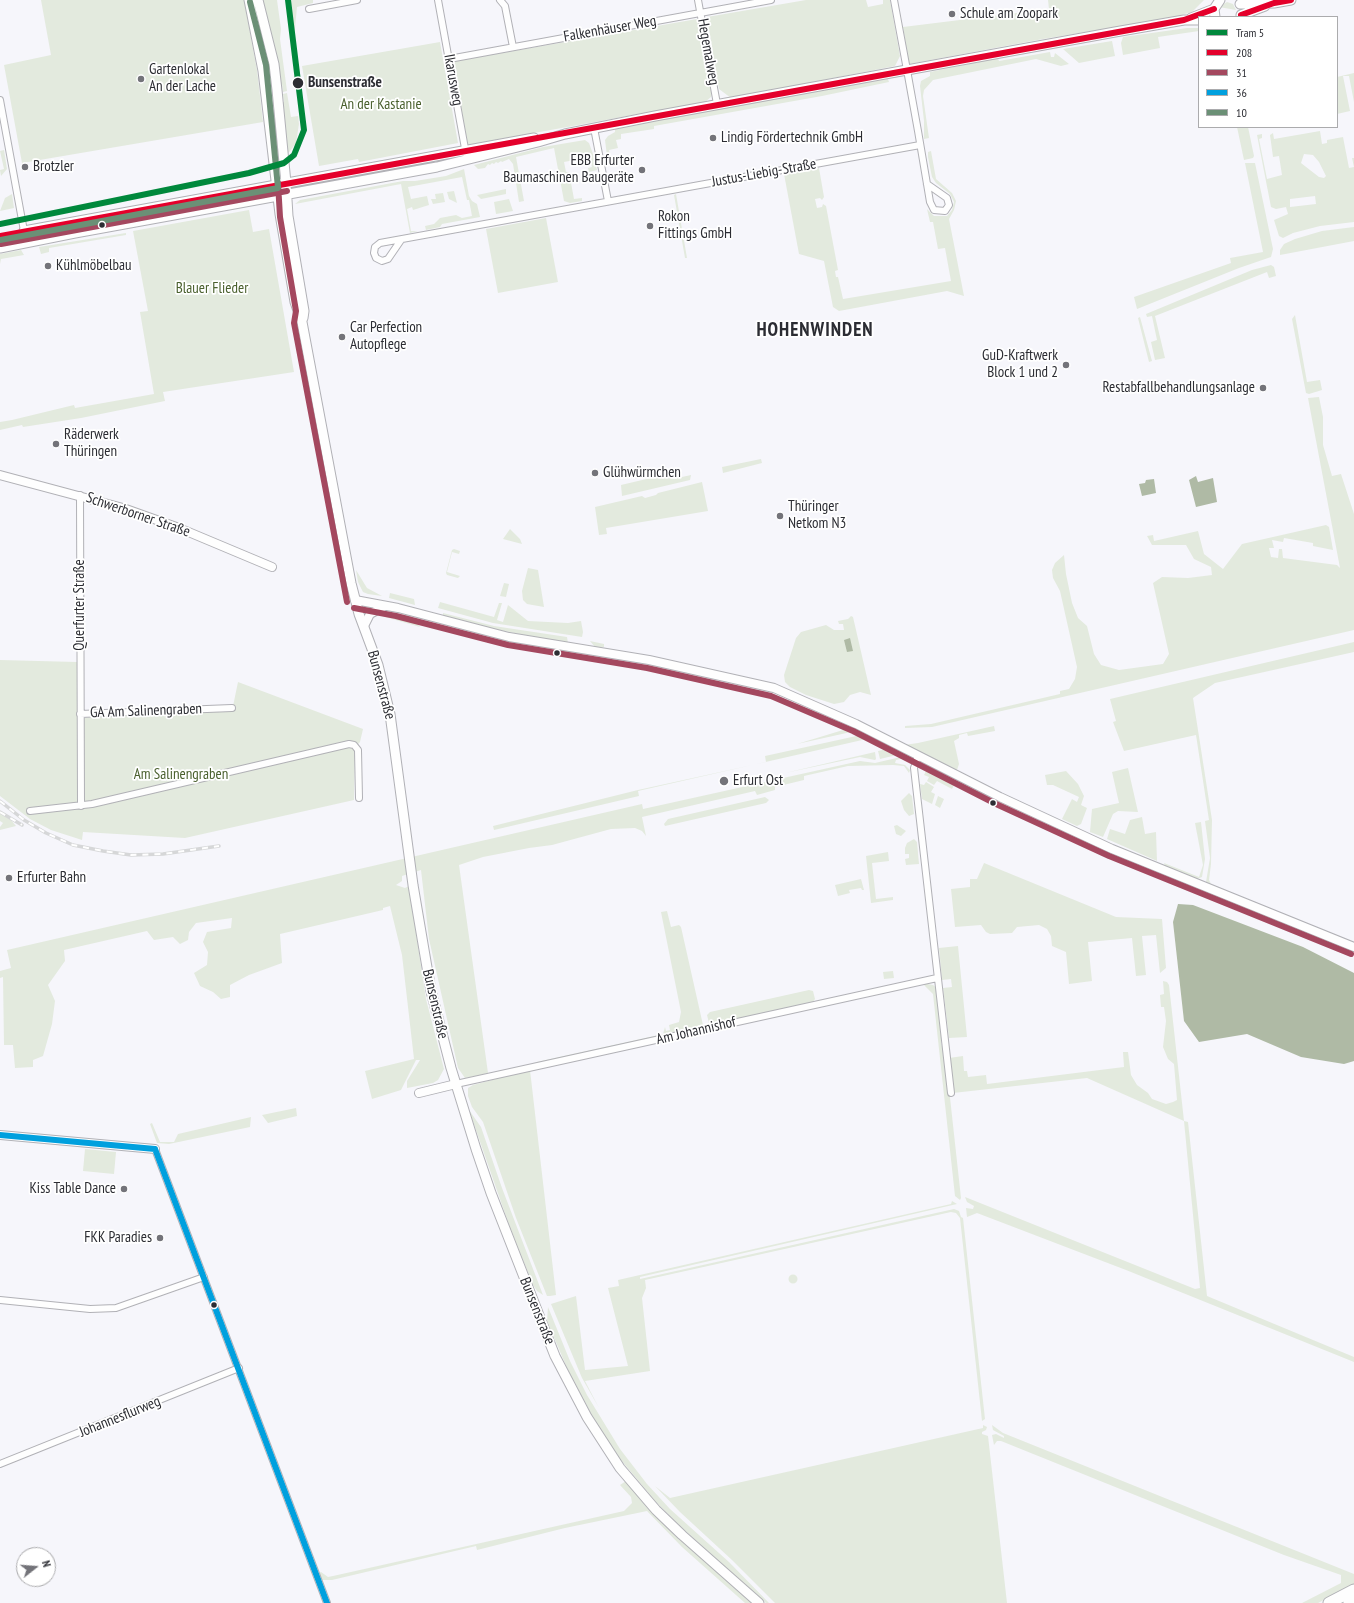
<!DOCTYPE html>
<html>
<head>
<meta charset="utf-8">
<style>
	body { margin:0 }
	#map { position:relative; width:1354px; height:1603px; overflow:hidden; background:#f6f6fb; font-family:"PT Sans Narrow",sans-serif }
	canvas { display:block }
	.legend { position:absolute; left:1198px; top:16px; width:140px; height:112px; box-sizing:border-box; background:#fff; border:1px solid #ababad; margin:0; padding:5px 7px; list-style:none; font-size:12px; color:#2c2d33 }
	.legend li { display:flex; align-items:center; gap:8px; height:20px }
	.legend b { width:20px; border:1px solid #ababad }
	.north { position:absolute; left:16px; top:1547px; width:40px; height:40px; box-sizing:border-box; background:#fff; border:1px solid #ababad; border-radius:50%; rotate:73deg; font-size:11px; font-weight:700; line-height:16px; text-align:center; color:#2c2d33 }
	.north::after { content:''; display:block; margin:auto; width:14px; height:18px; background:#737379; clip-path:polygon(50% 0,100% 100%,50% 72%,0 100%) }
</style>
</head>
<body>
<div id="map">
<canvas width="1354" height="1603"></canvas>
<ul class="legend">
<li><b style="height:5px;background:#00883c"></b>Tram 5</li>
<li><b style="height:5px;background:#e4002b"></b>208</li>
<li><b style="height:5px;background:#a4485f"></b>31</li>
<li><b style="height:5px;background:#00a0de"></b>36</li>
<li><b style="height:5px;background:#6b9076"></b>10</li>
</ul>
<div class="north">N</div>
</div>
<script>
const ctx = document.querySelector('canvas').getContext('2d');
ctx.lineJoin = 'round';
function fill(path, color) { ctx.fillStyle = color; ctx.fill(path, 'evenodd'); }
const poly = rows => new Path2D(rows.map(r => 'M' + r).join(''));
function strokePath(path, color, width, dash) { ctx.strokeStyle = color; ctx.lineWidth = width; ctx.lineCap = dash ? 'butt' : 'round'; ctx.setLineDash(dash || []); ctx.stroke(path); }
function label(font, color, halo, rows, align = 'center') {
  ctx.font = font + ' "PT Sans Narrow",sans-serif'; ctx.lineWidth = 3.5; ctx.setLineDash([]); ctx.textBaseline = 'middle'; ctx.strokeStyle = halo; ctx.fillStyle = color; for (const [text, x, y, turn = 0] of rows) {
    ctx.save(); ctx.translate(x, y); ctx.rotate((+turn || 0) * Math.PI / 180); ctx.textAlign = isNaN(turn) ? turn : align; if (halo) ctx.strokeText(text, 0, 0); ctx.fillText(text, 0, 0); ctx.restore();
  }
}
fill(poly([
	[41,0,244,0,257,70,263,122,22,163,4,65,51,55],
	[262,0,277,0,281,29,280,39,287,91,283,92,282,84,280,84],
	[289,0,313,0,313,3,297,7,294,39],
	[806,0,866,0,868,7,883,4,883,0,890,0,900,56,895,66,731,98,719,89,707,17],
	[1048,0,1204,0,1192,12,1171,18,1043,39,909,64,903,27,1049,9],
	[1227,2,1233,4,1236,10,1219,7],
	[697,19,712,92,711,97,705,102,468,145,453,65,456,61],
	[1187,28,1199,28,1199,31,1158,37,1160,48,1123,55,1121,43,1123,37],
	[1112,41,1115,56,1079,63,1063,49],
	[440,42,458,143,359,162,358,159,319,166,302,66],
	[1050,52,1051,57,1054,57,1055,53,1069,64,1061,66,1036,59,933,80,924,90,923,96,929,138,924,139,924,121,920,86,921,81,930,76,930,72,998,58,999,61],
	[1354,73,1354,102,1349,76,1343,76,1350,111,1337,114,1337,77],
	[888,79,889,82,822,96,654,126,654,129,621,134,621,139,616,140,618,148,609,150,610,156,607,156,605,140,608,136,615,132,615,129,656,120],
	[287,93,291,117,298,116,299,124,296,143,287,155,282,102,284,102,283,94],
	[1237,127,1248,127,1254,156,1253,158,1244,160],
	[1320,131,1322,144,1327,143,1327,140,1343,137,1349,168,1354,167,1352,158,1354,158,1354,222,1320,226,1293,233,1283,238,1279,236,1274,220,1288,214,1286,207,1276,209,1271,207,1257,135,1262,134,1262,138,1259,139,1267,179,1282,175,1279,156,1273,157,1270,135,1273,133,1274,139],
	[1304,154,1313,155,1319,162,1326,176,1324,178,1319,177,1301,163],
	[1315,196,1316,204,1290,207,1290,199],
	[585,140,589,143,593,154,597,170,589,172,588,168,592,167,590,157,564,162,566,172,569,172,574,199,582,198,582,201,570,203,564,201,554,148,516,157,524,201,519,202,513,164,509,159,502,162,501,161,498,163,496,162,494,164,492,163,490,165,488,164,485,168,478,169,474,165,543,147],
	[4,150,7,169,1,176,0,170,4,169,0,151],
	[931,151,936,179,952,193,956,201,954,210,949,219,964,296,947,291,839,311,833,307,824,261,799,254,784,174,819,168,824,197,822,200,820,198,815,199,817,208,822,207,823,204,826,206,838,270,835,271,836,277,838,277,843,299,951,281,945,248,938,249,933,222,930,222,927,209,934,216,947,216,952,210,954,202,950,194,936,183,932,177,928,157,928,152],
	[1245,163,1255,163,1273,249,1271,257,1239,268,1137,309,1134,297,1231,263,1230,258,1263,252],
	[464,169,469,196,472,201,477,204,480,217,442,224,440,227,426,230,425,226,434,224,440,218,456,215,462,218,472,216,469,200,467,200,462,177,408,187,411,199,427,196,429,205,413,210,412,207,407,209,411,231,418,231,410,233,401,184,295,204,300,200,403,181,415,181,446,176],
	[506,189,506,194,481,199,477,195],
	[454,191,457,203,449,199,447,192],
	[443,193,445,202,433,204,431,199,436,199,435,194],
	[12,194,14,208,0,211,5,198],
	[676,194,687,258,685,258,674,195],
	[509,199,513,211,496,214,494,202],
	[249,210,253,232,269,229,294,372,163,392,165,401,81,418,23,427,22,425,0,430,0,422,12,420,74,405,75,408,154,394,140,312,148,311,133,231],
	[546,218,558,282,498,293,486,229],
	[1354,227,1354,241,1280,255,1280,250,1284,244,1295,239,1322,231],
	[126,233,126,235,49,248,49,252,41,254,39,247],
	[21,250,24,255,1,259,0,264,0,254],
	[1271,265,1274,267,1276,276,1269,278,1267,272,1155,316,1165,358,1155,360,1151,342,1157,340,1152,316,1147,317,1146,314,1252,270],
	[1295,315,1307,382,1320,380,1322,390,1309,394,1306,393,1292,319],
	[1140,317,1152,361,1149,362,1138,318],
	[1319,397,1323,417,1323,445,1332,476,1341,474,1354,514,1354,630,932,727,905,728,905,726,931,724,1060,694,1060,691,1069,689,1075,679,1077,667,1060,591,1053,578,1052,570,1055,563,1064,555,1066,574,1072,603,1078,618,1087,626,1094,654,1101,665,1119,670,1163,664,1169,654,1153,583,1162,577,1188,578,1212,575,1211,567,1194,559,1186,545,1152,545,1147,536,1153,535,1154,541,1198,531,1204,554,1223,569,1242,544,1326,525,1329,527,1333,550,1313,546,1313,543,1284,538,1283,542,1272,540,1274,548,1269,548,1271,557,1278,558,1279,549,1282,549,1283,558,1337,565,1340,568,1308,398],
	[761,459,762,463,723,473,722,467],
	[672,473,673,479,691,475,690,480,622,496,621,485],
	[702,482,708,511,606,528,607,534,599,535,595,507,642,496,645,498,656,495,658,493],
	[510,529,520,539,522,544,503,539],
	[454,549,460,551,459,554,452,552,447,572,460,576,458,578,447,575,446,573,452,550],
	[528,568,538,570,544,607,527,604,523,600,522,591],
	[356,570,367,588,382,596,368,594,363,592,358,582],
	[504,583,509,584,506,597,500,596],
	[390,593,414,599,415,605,389,598],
	[440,602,494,617,499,603,502,603,497,620,503,622,508,605,528,621,568,623,581,621,583,632,582,637,493,623,438,608],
	[382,611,411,616,420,627,375,614],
	[443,613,494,626,567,637,568,643,493,629,443,616],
	[851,616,853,617,871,695,860,692,850,695,844,702,834,704,806,695,790,687,785,682,784,675,796,638,801,632,826,625,834,630,844,630,843,624,839,624,838,621,848,619],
	[590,641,604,644,604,647,595,647],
	[1354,642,1354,652,1215,683,1193,698,1212,820,1211,864,1209,880,1211,884,1206,882,1210,858,1205,821,1209,820,1196,735,1124,751,1113,722,1116,721,1110,699],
	[0,660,77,662,77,718,232,711,238,682,363,729,360,742,355,748,354,800,185,838,83,832,82,840,51,830,30,819,0,796],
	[994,726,995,731,968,736,967,733,959,735,959,738,954,741,959,764,957,770,904,745,918,743],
	[853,727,860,730,872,736,871,738,638,791,639,796,494,830,493,826,638,790,766,762,765,756,861,735,860,730,797,744],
	[896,747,903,752,901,754,880,759,878,751],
	[875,752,876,759,875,760,860,757,785,773],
	[905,756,905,758,896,760,895,763,905,765,910,770,909,773,904,766,893,765,848,766,804,776,804,780,775,787,775,790,757,795,755,791,642,817,646,836,642,831,635,828,611,829,552,845,529,848,483,857,459,865,488,1073,481,1075,465,1078,458,1068,429,939,421,870,402,876,402,881,396,885,405,888,409,886,426,999,444,1069,438,1080,433,1083,407,1088,407,1081,420,1060,416,1060,401,1090,372,1099,365,1071,414,1059,402,955,390,906,383,908,383,910,280,934,282,963,249,975,230,985,230,997,221,999,213,992,200,986,194,973,207,965,208,952,203,942,207,932,231,928,232,918,196,923,189,932,188,940,180,944,173,937,154,940,147,931,64,950,65,961,48,985,55,1001,52,1024,43,1056,33,1060,33,1067,15,1068,13,1045,4,1045,3,977,0,978,0,971,11,968,7,950,642,804,643,809,860,761,875,763],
	[1128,768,1138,812,1118,811,1113,814,1103,837,1090,832,1092,809,1119,803,1112,772],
	[927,769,955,783,952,789,937,781,934,785,927,781,929,777,924,775],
	[1066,771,1078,784,1084,796,1081,805,1087,808,1081,824,1077,826,1062,819,1072,799,1077,802,1079,797,1053,785,1047,785,1045,775],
	[926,782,934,787,931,792,935,794,932,804,922,799,920,784,924,785],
	[909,793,912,796,914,814,909,816,904,810,901,801],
	[938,796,944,799,940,808,935,805],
	[765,797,769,800,766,803,665,826,664,824,668,819],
	[0,813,11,820,16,826,0,830,0,827,3,823,0,821],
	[1142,817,1145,834,1156,832,1157,861,1107,839,1110,829,1125,834,1130,820],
	[1201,822,1205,859,1202,877,1197,879,1186,876,1165,866,1164,863,1199,877,1203,865,1195,823],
	[897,825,906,831,901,836,896,834,894,826],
	[914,839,917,842,919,864,906,865,905,859,909,858,909,854,905,854,905,848,907,843],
	[888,852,889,861,872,863,876,899,893,897,893,900,871,903,866,856],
	[984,863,1116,917,1162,919,1166,968,1160,973,1156,935,1142,936,1146,975,1136,976,1132,938,1088,942,1092,981,1069,984,1066,952,1052,946,1051,936,1047,929,1039,925,1017,927,1012,933,990,934,986,932,981,925,955,927,951,889,970,887,970,879,977,879],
	[861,879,864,890,862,890,861,888,849,890,850,893,838,896,835,885],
	[667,911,671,927,679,925,681,927,703,1025,701,1028,554,1060,532,1063,663,1034,665,1027,666,1031,670,1030,669,1025,679,1022,681,1012,661,912],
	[958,946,967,1037,949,1038,943,988,952,987,951,979,942,980,939,948],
	[893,971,894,978,884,979,883,972],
	[1163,981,1167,982,1169,985,1184,1121,1188,1122,1207,1296,1354,1357,1354,1362,1126,1270,977,1213,967,1217,966,1208,973,1209,974,1206,967,1202,965,1197,1195,1289,1200,1288,1184,1121,1087,1078,953,1093,949,1058,963,1056,964,1071,967,1071,968,1077,986,1075,987,1084,1124,1067,1123,1052,1128,1052,1131,1075,1137,1085,1148,1093,1152,1099,1166,1104,1173,1102,1177,1100,1174,1064,1168,1059,1163,1047,1166,1021,1164,1007,1161,1007,1160,995,1164,994],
	[922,983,933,985,937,988,941,1020,941,1043,946,1061,961,1198,960,1200,955,1196,933,994],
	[809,990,813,991,815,999,813,1002,713,1025,709,1023,707,1015,710,1012],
	[530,1070,556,1295,550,1296,547,1296,516,1218,483,1122,472,1107,468,1096,468,1088,473,1085],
	[296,1108,297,1116,268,1123,262,1115],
	[469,1110,481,1127,502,1188,543,1295,537,1291,533,1285,509,1225],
	[251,1117,250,1127,169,1144,157,1143,150,1124,152,1123,160,1142,174,1142,178,1134],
	[85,1149,116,1152,114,1174,83,1171],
	[952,1201,957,1204,640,1277,640,1279,954,1209,959,1211,961,1217,963,1218,985,1419,982,1421,960,1218,956,1213,951,1212,645,1280,646,1288,642,1298,650,1371,585,1381,599,1408,582,1378,551,1304,576,1296,585,1370,628,1366,608,1288,619,1286,618,1280,951,1204],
	'788.5 1279a4.5 4.5 0 1 1 9 0a4.5 4.5 0 1 1-9 0Z',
	[548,1307,570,1361,587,1395,620,1449,647,1484,670,1509,729,1562,769,1603,766,1603,682,1528,656,1502,621,1460,596,1423,567,1368,547,1321],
	[983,1425,987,1427,986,1430,982,1432,982,1434,988,1436,1007,1603,775,1603,732,1560,680,1512,655,1486,670,1498,983,1428],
	[992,1425,1003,1433,1354,1574,1354,1584,1318,1603,1302,1603,1341,1583,1341,1575,1284,1555,1001,1441,997,1441,994,1445,992,1435,996,1434,1004,1438,1004,1436,993,1430],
	[626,1481,752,1603,745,1603,682,1547,647,1511,565,1528,477,1550,476,1546,332,1580,321,1580,319,1573,321,1572,328,1577,333,1576,624,1511,632,1503,631,1497,620,1485]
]), '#e3eade');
fill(poly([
	[1196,476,1198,482,1213,478,1217,502,1196,507,1189,480],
	[1154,479,1156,493,1142,496,1139,484,1145,483,1146,480],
	[850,638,853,651,847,652,844,640],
	[1178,904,1193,905,1303,947,1354,973,1354,1061,1344,1064,1301,1057,1247,1034,1199,1042,1184,1021,1173,922]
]), '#afbaa5');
const minor = poly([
	[438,0,466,154],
	[500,0,505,6,513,47],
	[698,0,717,104],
	[894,0,907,70,918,131,927,184,930,202,934,210,945,211,949,205,947,198,927,184],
	[309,9,357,0],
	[449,59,771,0],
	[0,100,24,231,29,243],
	[594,128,608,201],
	[401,240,388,259,382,261,376,258,374,253,375,247,380,243,920,145],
	[80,495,81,806],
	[80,714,232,708],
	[918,756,914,768,951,1093],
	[30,811,92,804,349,744,354,745,358,750,359,798],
	[456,1084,937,978],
	[155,1149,327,1603],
	[0,1300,90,1309,116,1308,204,1277],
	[0,1464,239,1368]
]);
const tertiary = poly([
	[0,475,123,508,179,528,272,567],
	[355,600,398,608,509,637,649,660,774,688,856,724,1000,797,1112,849,1354,947],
	[364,626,370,614,385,606],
	[419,1093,456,1084],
	[0,1135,155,1149]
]);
const secondary = poly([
	[249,0,263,71,280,214,295,302,302,322,351,583,359,614,378,665,390,714,413,885,431,991,451,1068,476,1149,491,1193,555,1356,587,1417,620,1468,656,1510,682,1535,759,1603],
	[258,0,274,64,277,90,286,183,288,216,304,311,303,318],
	[1240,4,1274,3,1291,0],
	[1241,15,1265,6],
	[1215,17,1214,9,1220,0],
	[1191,18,1214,9],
	[24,231,534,138],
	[0,248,75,233,437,167,538,142,565,134,655,116,1115,32,1184,20,1199,20]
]);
const trunk = poly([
	[1329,1603,1354,1590],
	[1349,1603,1354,1601]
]);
strokePath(minor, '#b1b1b6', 8);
strokePath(tertiary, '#b1b1b6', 10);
strokePath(secondary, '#b1b1b6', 11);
strokePath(trunk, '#b1b1b6', 13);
strokePath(minor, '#fefefe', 6);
strokePath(tertiary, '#fefefe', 8);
strokePath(secondary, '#fefefe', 9);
strokePath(trunk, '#fefefe', 11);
const rail = poly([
	[0,801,24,820,46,833,73,845,103,851,131,855,163,854,219,846],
	[0,812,22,825]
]);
strokePath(rail, '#d6d7d8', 3.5);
strokePath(rail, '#fff', 2, [6]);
strokePath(poly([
	[1241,15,1274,3,1291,0],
	[0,236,1184,20,1214,9]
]), '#e4002b', 6);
strokePath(poly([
	[278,183,280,217,296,311,294,323,347,602],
	[1,244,287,191],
	[354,608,396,616,508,645,647,668,771,696,853,731,996,804,1109,856,1351,954]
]), '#a4485f', 6);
strokePath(poly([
	[0,1135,155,1149],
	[155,1149,327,1603]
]), '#00a0de', 6);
strokePath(poly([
	[0,240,278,188,266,65,250,2]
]), '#6b9076', 6);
strokePath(poly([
	[0,224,249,173,284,163,294,155,304,130,288,0]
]), '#00883c', 6);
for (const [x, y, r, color] of [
	[952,14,4,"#737379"],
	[141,79,4,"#737379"],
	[298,83,6,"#2c2d33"],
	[713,138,4,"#737379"],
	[25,167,4,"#737379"],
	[642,170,4,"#737379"],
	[102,225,3.5,"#2c2d33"],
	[650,226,4,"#737379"],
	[48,266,4,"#737379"],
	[342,337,4,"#737379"],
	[1066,365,4,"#737379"],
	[1263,388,4,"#737379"],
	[56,444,4,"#737379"],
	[595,473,4,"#737379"],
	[780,516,4,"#737379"],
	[557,653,3.5,"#2c2d33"],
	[724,781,5,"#737379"],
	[993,803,3.5,"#2c2d33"],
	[9,878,4,"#737379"],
	[124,1189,4,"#737379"],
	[160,1238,4,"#737379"],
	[214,1305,3.5,"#2c2d33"]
]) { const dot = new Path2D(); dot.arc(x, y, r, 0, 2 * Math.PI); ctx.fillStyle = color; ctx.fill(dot); strokePath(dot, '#fff', 1.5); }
label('15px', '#2c2d33', '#fff', [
	["Schule am Zoopark",960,14],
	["Gartenlokal",149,70],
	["An der Lache",149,87],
	["Lindig Fördertechnik GmbH",721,138],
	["EBB Erfurter",634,161,"right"],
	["Baumaschinen Baugeräte",634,178,"right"],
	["Brotzler",33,167],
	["Rokon",658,217],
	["Fittings GmbH",658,234],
	["Kühlmöbelbau",56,266],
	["Car Perfection",350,328],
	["Autopflege",350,345],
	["GuD-Kraftwerk",1058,356,"right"],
	["Block 1 und 2",1058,373,"right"],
	["Restabfallbehandlungsanlage",1255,388,"right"],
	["Räderwerk",64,435],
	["Thüringen",64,452],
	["Glühwürmchen",603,473],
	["Thüringer",788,507],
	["Netkom N3",788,524],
	["Erfurt Ost",733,781],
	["Erfurter Bahn",17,878],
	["Kiss Table Dance",116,1189,"right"],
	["FKK Paradies",152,1238,"right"]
], 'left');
label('15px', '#2c2d33', '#fff', [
	["Falkenhäuser Weg",610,29,-10],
	["Hegemalweg",708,52,80],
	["Ikarusweg",453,80,80],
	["Justus-Liebig-Straße",764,173,-10],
	["Schwerborner Straße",138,515,19],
	["Querfurter Straße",80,605,-90],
	["Bunsenstraße",381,685,75],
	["GA Am Salinengraben",146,711,-2],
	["Bunsenstraße",435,1004,77],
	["Am Johannishof",696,1031,-13],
	["Bunsenstraße",537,1311,68],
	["Johannesflurweg",120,1417,-22]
]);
label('bold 15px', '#2c2d33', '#fff', [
	["Bunsenstraße",308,83]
], 'left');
label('15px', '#4a602e', '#fff', [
	["An der Kastanie",381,105],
	["Blauer Flieder",212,289],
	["Am Salinengraben",181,775]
]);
ctx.letterSpacing = '1px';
label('bold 19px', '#2c2d33', '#fff', [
	["HOHENWINDEN",815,331]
]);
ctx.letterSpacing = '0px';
</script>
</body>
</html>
